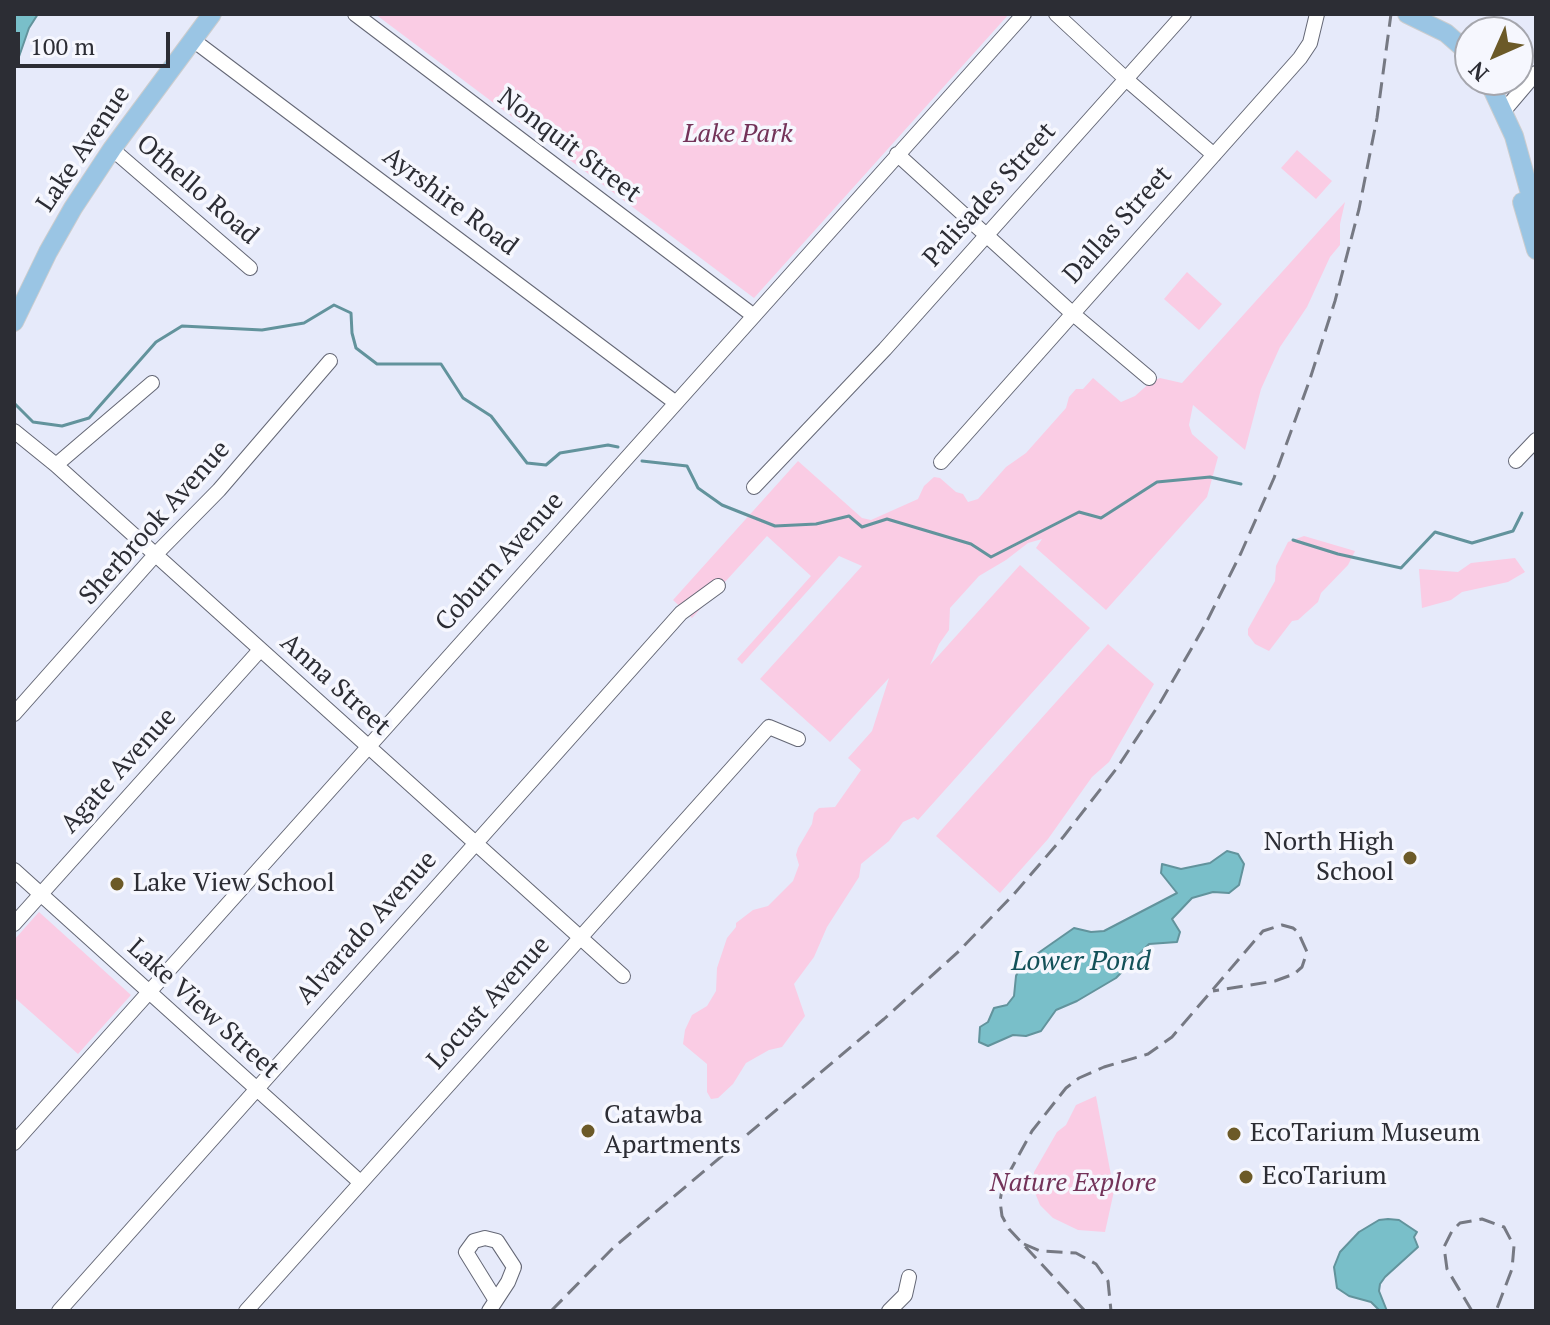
<!DOCTYPE html>
<html>
<head>
<meta charset="utf-8">
<style>
	body { margin:0 }
	#map { position:relative; width:1550px; height:1325px; overflow:hidden; background:#e6eafa; font-family:"PT Serif",serif }
	canvas { display:block }
	.frame { position:absolute; inset:0; border:16px solid #2c2d34; pointer-events:none }
	.north { position:absolute; left:1454px; top:16px; width:80px; height:80px; box-sizing:border-box; background:#f6f7fe; border:2px solid #a5a6ad; border-radius:50%; rotate:225deg; font-size:22px; font-weight:700; line-height:32px; text-align:center; color:#2c2d34 }
	.north::after { content:''; display:block; margin:auto; width:28px; height:36px; background:#6c5a28; clip-path:polygon(50% 0,100% 100%,50% 72%,0 100%) }
	.scale { position:absolute; left:16px; top:32px; width:154px; height:36px; box-sizing:border-box; border:4px solid #2c2d34; border-top:0; padding-left:10px; font-size:24px; line-height:28px; white-space:nowrap; color:#2c2d34; -webkit-text-stroke:6px #f6f7fe; paint-order:stroke }
</style>
</head>
<body>
<div id="map">
<canvas width="1550" height="1325"></canvas>
<div class="frame"></div>
<div class="north">N</div>
<div class="scale">100 m</div>
</div>
<script>
const ctx = document.querySelector('canvas').getContext('2d');
ctx.lineJoin = 'round';
function fill(path, color) { ctx.fillStyle = color; ctx.fill(path, 'evenodd'); }
const poly = rows => new Path2D(rows.map(r => 'M' + r).join(''));
function strokePath(path, color, width, dash) { ctx.strokeStyle = color; ctx.lineWidth = width; ctx.lineCap = dash ? 'butt' : 'round'; ctx.setLineDash(dash || []); ctx.stroke(path); }
function label(font, color, halo, rows, align = 'center') {
  ctx.font = font + ' "PT Serif",serif'; ctx.lineWidth = 7; ctx.setLineDash([]); ctx.textBaseline = 'middle'; ctx.strokeStyle = halo; ctx.fillStyle = color; for (const [text, x, y, turn = 0] of rows) {
    ctx.save(); ctx.translate(x, y); ctx.rotate((+turn || 0) * Math.PI / 180); ctx.textAlign = isNaN(turn) ? turn : align; if (halo) ctx.strokeText(text, 0, 0); ctx.fillText(text, 0, 0); ctx.restore();
  }
}
fill(poly([
	[375,14,1009,14,754,298],
	[1297,150,1332,181,1316,199,1281,168],
	[1345,202,1340,224,1340,245,1330,257,1307,307,1280,347,1261,389,1245,450,1193,405,1189,425,1192,434,1218,457,1207,497,1106,610,1036,548,1042,539,1028,543,1006,560,979,576,950,608,949,630,939,644,930,665,1020,565,1090,628,918,820,914,817,903,822,889,841,861,864,859,877,827,927,814,957,794,984,805,1016,782,1047,769,1050,746,1063,733,1084,718,1098,711,1099,707,1092,707,1064,683,1044,685,1030,692,1015,707,1006,716,991,717,968,727,938,736,927,736,923,753,910,768,906,793,881,799,865,796,855,798,848,812,824,814,813,819,808,835,807,861,770,848,758,872,731,889,678,830,742,760,679,862,566,839,556,742,664,737,659,811,576,767,536,692,618,673,600,798,461,862,518,871,520,918,499,924,486,934,477,940,478,956,492,963,494,968,502,978,499,1006,467,1026,453,1066,408,1069,397,1076,389,1083,389,1093,378,1121,402,1135,396,1152,381,1160,378,1182,383],
	[1187,272,1222,304,1199,330,1164,299],
	[1304,536,1355,551,1348,565,1321,593,1318,602,1298,620,1292,621,1269,651,1255,644,1248,635,1248,629,1275,581,1276,566,1288,542],
	[1515,558,1525,572,1508,582,1462,592,1451,600,1422,608,1419,569,1458,572,1471,563],
	[1108,644,1154,684,1109,762,1092,777,1048,839,1000,893,936,836],
	[39,912,131,995,78,1054,14,997,14,940],
	[1096,1096,1114,1191,1105,1232,1078,1230,1053,1218,1040,1205,1033,1188,1034,1172,1057,1132,1066,1125,1076,1105]
]), '#facce4');
const water = poly([
	[14,14,38,14,29,28,14,71,14,14],
	[1227,851,1238,854,1244,864,1239,885,1229,893,1213,892,1192,898,1172,919,1180,932,1177,942,1149,944,1116,978,1077,1001,1056,1010,1041,1031,1026,1036,1013,1035,988,1046,979,1042,980,1027,988,1022,994,1008,1007,1005,1014,996,1016,976,1021,965,1074,928,1091,932,1104,931,1177,893,1161,873,1162,864,1181,869,1210,863,1227,851],
	[1388,1219,1399,1220,1417,1232,1414,1237,1418,1247,1385,1277,1380,1284,1379,1291,1387,1311,1380,1311,1371,1302,1349,1296,1337,1288,1334,1267,1340,1252,1359,1232,1379,1220,1388,1219]
]);
fill(water, '#79bfc9');
strokePath(water, '#62939c', 2);
strokePath(poly([
	[14,403,33,422,62,426,89,418,156,342,182,326,262,330,304,323,334,305,351,313,352,333,356,348,377,364,441,364,463,398,491,416,527,463,546,465,560,453,608,445,618,447],
	[642,461,687,466,698,488,722,505,775,526,816,524,849,516,862,527,887,519,971,544,991,557,1079,512,1101,518,1157,482,1210,477,1241,484],
	[1293,540,1338,554,1401,568,1435,532,1472,543,1513,531,1522,513]
]), '#62939c', 3);
const minor = poly([
	[355,14,754,316],
	[1056,14,1127,80,1214,155],
	[193,40,676,403],
	[1502,113,1536,73],
	[112,149,250,268],
	[897,154,1072,313,1149,378],
	[14,431,56,465,623,976],
	[1516,461,1536,440],
	[941,462,1300,58,1310,43,1317,14],
	[56,465,152,383],
	[754,487,885,349,1184,14],
	[14,714,155,555,219,490,330,361],
	[14,870,360,1182],
	[14,924,260,650],
	[14,1143,1024,14],
	[59,1311,681,613,718,586],
	[246,1311,769,727,798,739],
	[489,1311,508,1282,514,1267,497,1241,485,1238,474,1241,466,1252,495,1299],
	[889,1311,905,1295,909,1277]
]);
const major = poly([
	[1407,14,1446,33,1470,54],
	[1488,80,1514,136,1536,215],
	[1522,202,1536,250],
	[14,322,48,252,73,208,112,149,212,14]
]);
strokePath(minor, '#646775', 16);
strokePath(major, '#cccdce', 20);
strokePath(minor, '#fff', 14);
strokePath(major, '#9ac5e4', 18);
strokePath(poly([
	[1024,1244,1040,1251,1076,1253,1096,1264,1108,1281,1111,1311],
	[551,1311,613,1248,884,1019,959,951,1014,894,1064,836,1117,768,1160,703,1205,625,1241,553,1274,478,1309,382,1335,301,1359,209,1377,118,1391,14],
	[1085,1311,1009,1229,1002,1216,1000,1201,1003,1184,1032,1131,1066,1088,1079,1078,1104,1067,1148,1054,1172,1037,1263,931,1282,925,1293,928,1298,932,1307,952,1302,967,1294,974,1275,981,1213,991],
	[1472,1311,1447,1269,1444,1247,1452,1231,1460,1223,1482,1219,1504,1227,1514,1246,1512,1269,1496,1311]
]), '#767983', 3, [16, 8]);
for (const [x, y, r, color] of [
	[1410,858,8,"#6c5a28"],
	[117,884,8,"#6c5a28"],
	[588,1131,8,"#6c5a28"],
	[1234,1134,8,"#6c5a28"],
	[1246,1177,8,"#6c5a28"]
]) { const dot = new Path2D(); dot.arc(x, y, r, 0, 2 * Math.PI); ctx.fillStyle = color; ctx.fill(dot); strokePath(dot, '#f6f7fe', 3); }
label('italic 26px', '#733359', '#f6f7fe', [
	["Lake Park",738,135],
	["Nature Explore",1073,1184]
]);
label('26px', '#2c2d34', '#f6f7fe', [
	["Nonquit Street",569,146,37],
	["Lake Avenue",84,149,-56],
	["Othello Road",197,190,41],
	["Palisades Street",990,195,-48],
	["Ayrshire Road",450,202,37],
	["Dallas Street",1118,225,-48],
	["Sherbrook Avenue",155,523,-48],
	["Coburn Avenue",500,562,-48],
	["Anna Street",335,685,42],
	["Agate Avenue",119,771,-48],
	["Alvarado Avenue",367,928,-48],
	["Locust Avenue",489,1003,-48],
	["Lake View Street",203,1009,42]
]);
label('26px', '#2c2d34', '#f6f7fe', [
	["North High",1394,843,"right"],
	["School",1394,873,"right"],
	["Lake View School",133,884],
	["Catawba",604,1116],
	["Apartments",604,1146],
	["EcoTarium Museum",1250,1134],
	["EcoTarium",1262,1177]
], 'left');
label('italic 28px', '#135159', '#f6f7fe', [
	["Lower Pond",1081,962]
]);
</script>
</body>
</html>
